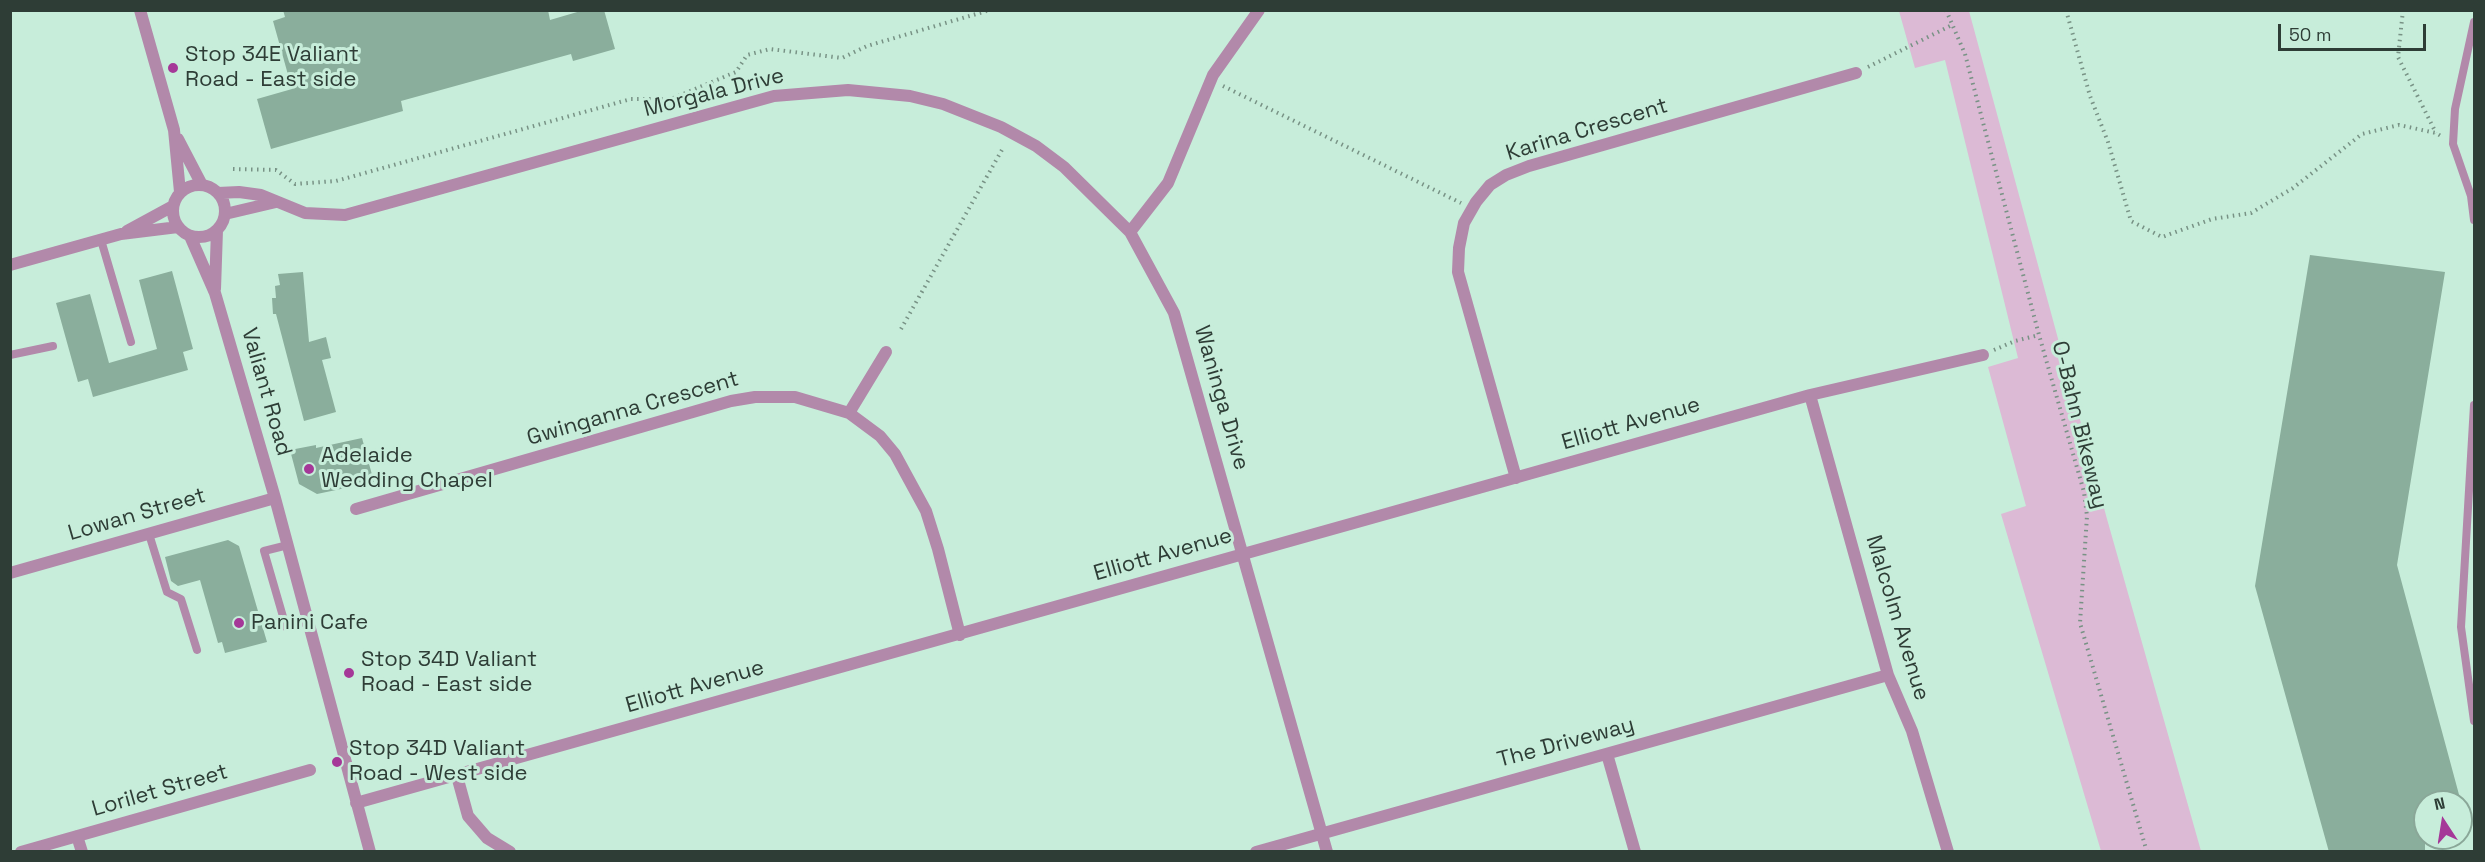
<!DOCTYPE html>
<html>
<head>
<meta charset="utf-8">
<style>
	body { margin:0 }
	#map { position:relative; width:2485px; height:862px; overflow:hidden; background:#c7edda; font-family:"Space Grotesk",sans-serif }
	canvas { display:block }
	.frame { position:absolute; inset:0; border:12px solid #2e3d36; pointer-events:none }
	.north { position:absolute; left:2413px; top:790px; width:60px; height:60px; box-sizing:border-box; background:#c7edda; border:2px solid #8aa798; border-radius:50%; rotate:348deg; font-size:16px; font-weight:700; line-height:24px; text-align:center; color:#2e3d36 }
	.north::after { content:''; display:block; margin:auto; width:21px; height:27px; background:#a53898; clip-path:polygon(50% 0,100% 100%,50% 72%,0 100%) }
	.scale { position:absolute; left:2278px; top:24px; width:148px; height:27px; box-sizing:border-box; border:3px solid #2e3d36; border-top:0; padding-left:8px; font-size:18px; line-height:21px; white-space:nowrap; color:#2e3d36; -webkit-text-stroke:4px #c7edda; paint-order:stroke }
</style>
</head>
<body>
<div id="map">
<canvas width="2485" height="862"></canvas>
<div class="frame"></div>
<div class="north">N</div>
<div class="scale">50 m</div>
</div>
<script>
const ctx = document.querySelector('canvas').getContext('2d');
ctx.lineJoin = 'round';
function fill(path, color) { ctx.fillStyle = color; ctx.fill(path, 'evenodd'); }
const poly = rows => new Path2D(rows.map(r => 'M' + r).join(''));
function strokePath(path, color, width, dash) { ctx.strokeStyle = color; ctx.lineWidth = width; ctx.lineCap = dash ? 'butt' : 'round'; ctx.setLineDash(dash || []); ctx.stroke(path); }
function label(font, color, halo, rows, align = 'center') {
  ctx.font = font + ' "Space Grotesk",sans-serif'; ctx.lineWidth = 6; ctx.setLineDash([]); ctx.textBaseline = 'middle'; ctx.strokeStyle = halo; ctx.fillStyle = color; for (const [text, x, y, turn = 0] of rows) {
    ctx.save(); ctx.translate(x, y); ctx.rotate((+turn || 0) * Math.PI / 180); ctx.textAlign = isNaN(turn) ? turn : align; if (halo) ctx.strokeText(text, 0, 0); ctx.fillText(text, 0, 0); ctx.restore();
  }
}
fill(poly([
	[1899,11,1969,11,2107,519,2201,851,2101,851,2001,514,2026,506,1988,367,2018,358,1945,60,1915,68]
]), '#dcbad5');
fill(poly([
	[283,10,548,10,550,20,584,10,604,10,615,49,573,61,571,54,401,101,403,111,271,149,257,99,292,89,273,21,285,17],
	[2310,255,2445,272,2397,565,2461,802,2425,802,2425,852,2329,852,2255,586],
	[172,271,193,349,183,352,188,370,93,397,88,379,78,382,56,303,90,294,109,363,140,354,157,349,139,280],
	[303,272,309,342,326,337,331,358,322,360,336,412,304,421,276,314,273,314,272,298,276,298,275,286,280,285,278,274],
	[362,438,374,482,317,494,299,484,290,450,316,445,316,448],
	[228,540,239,546,267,642,225,653,222,642,218,643,200,580,178,586,171,581,165,557]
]), '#8aae9c');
strokePath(poly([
	[1946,10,1965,54,2039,335,2084,492,2087,516,2080,623,2147,852],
	[2066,10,2090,96,2108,142,2131,221,2162,237,2212,219,2251,213,2293,188,2362,134,2399,125,2436,133,2441,136],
	[2403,10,2398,57,2436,133],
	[1868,67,1952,25],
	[1223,86,1461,203],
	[233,169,276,170,295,184,336,181,631,99,671,99,736,72,747,55,770,49,842,58,867,46,990,10],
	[901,329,1003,148],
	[1994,350,2015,341,2039,335]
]), '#789285', 4, [1.5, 4.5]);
strokePath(poly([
	[2474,22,2455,109,2453,144,2471,196,2474,220],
	[101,240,131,342],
	[10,355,53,346],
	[2474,405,2461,627,2474,721],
	[149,534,167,592,181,599,197,650],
	[288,545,264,551,286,627,309,621]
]), '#b289aa', 8);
strokePath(poly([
	[140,10,174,130,180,192],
	[1259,10,1213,75,1168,183,1130,232,1174,313,1327,852],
	[178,139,202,185],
	'173 211a26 26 0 1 1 52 0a26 26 0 1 1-52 0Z',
	[218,193,239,192,261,195,305,213,345,215,774,96,848,90,910,96,943,104,1001,127,1036,146,1064,167,1130,232],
	[225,214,276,202],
	[127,231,173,206],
	[190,236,215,293,275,498,370,852],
	[10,265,121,234,178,227],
	[215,289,217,230],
	[1810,395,1888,675,1912,731,1948,852],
	[849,413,886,352],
	[1516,478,1458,272,1459,248,1464,223,1476,202,1490,185,1506,175,1529,166,1856,73],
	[356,509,731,401,755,397,795,397,849,413,880,436,895,454,926,511,938,549,960,635],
	[10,573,275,498],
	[1607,754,1635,852],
	[457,776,468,816,487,838,510,852],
	[356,803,1810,395,1983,355],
	[77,836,82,852],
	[21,852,310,770],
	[1256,852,1888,675]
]), '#b289aa', 12);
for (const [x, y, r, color] of [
	[173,68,6,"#a53898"],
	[309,469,6,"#a53898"],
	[239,623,6,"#a53898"],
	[349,673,6,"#a53898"],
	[337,762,6,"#a53898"]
]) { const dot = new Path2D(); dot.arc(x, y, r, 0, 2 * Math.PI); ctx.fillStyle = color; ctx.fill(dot); strokePath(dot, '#c7edda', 2); }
label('22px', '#2e3d36', '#c7edda', [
	["Stop 34E Valiant",185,55],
	["Road - East side",185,80],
	["Adelaide",321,456],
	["Wedding Chapel",321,481],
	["Panini Cafe",251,623],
	["Stop 34D Valiant",361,660],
	["Road - East side",361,685],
	["Stop 34D Valiant",349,749],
	["Road - West side",349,774]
], 'left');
label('22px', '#2e3d36', '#c7edda', [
	["Morgala Drive",714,93,-14],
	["Karina Crescent",1587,130,-17],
	["Valiant Road",266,392,74],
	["Waninga Drive",1221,398,74],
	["Gwinganna Crescent",633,409,-16],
	["Elliott Avenue",1631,424,-16],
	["O-Bahn Bikeway",2079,425,76],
	["Lowan Street",137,515,-16],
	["Elliott Avenue",1163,555,-16],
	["Malcolm Avenue",1897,618,73],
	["Elliott Avenue",695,687,-16],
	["The Driveway",1566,743,-15],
	["Lorilet Street",160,791,-16]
]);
</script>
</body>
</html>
